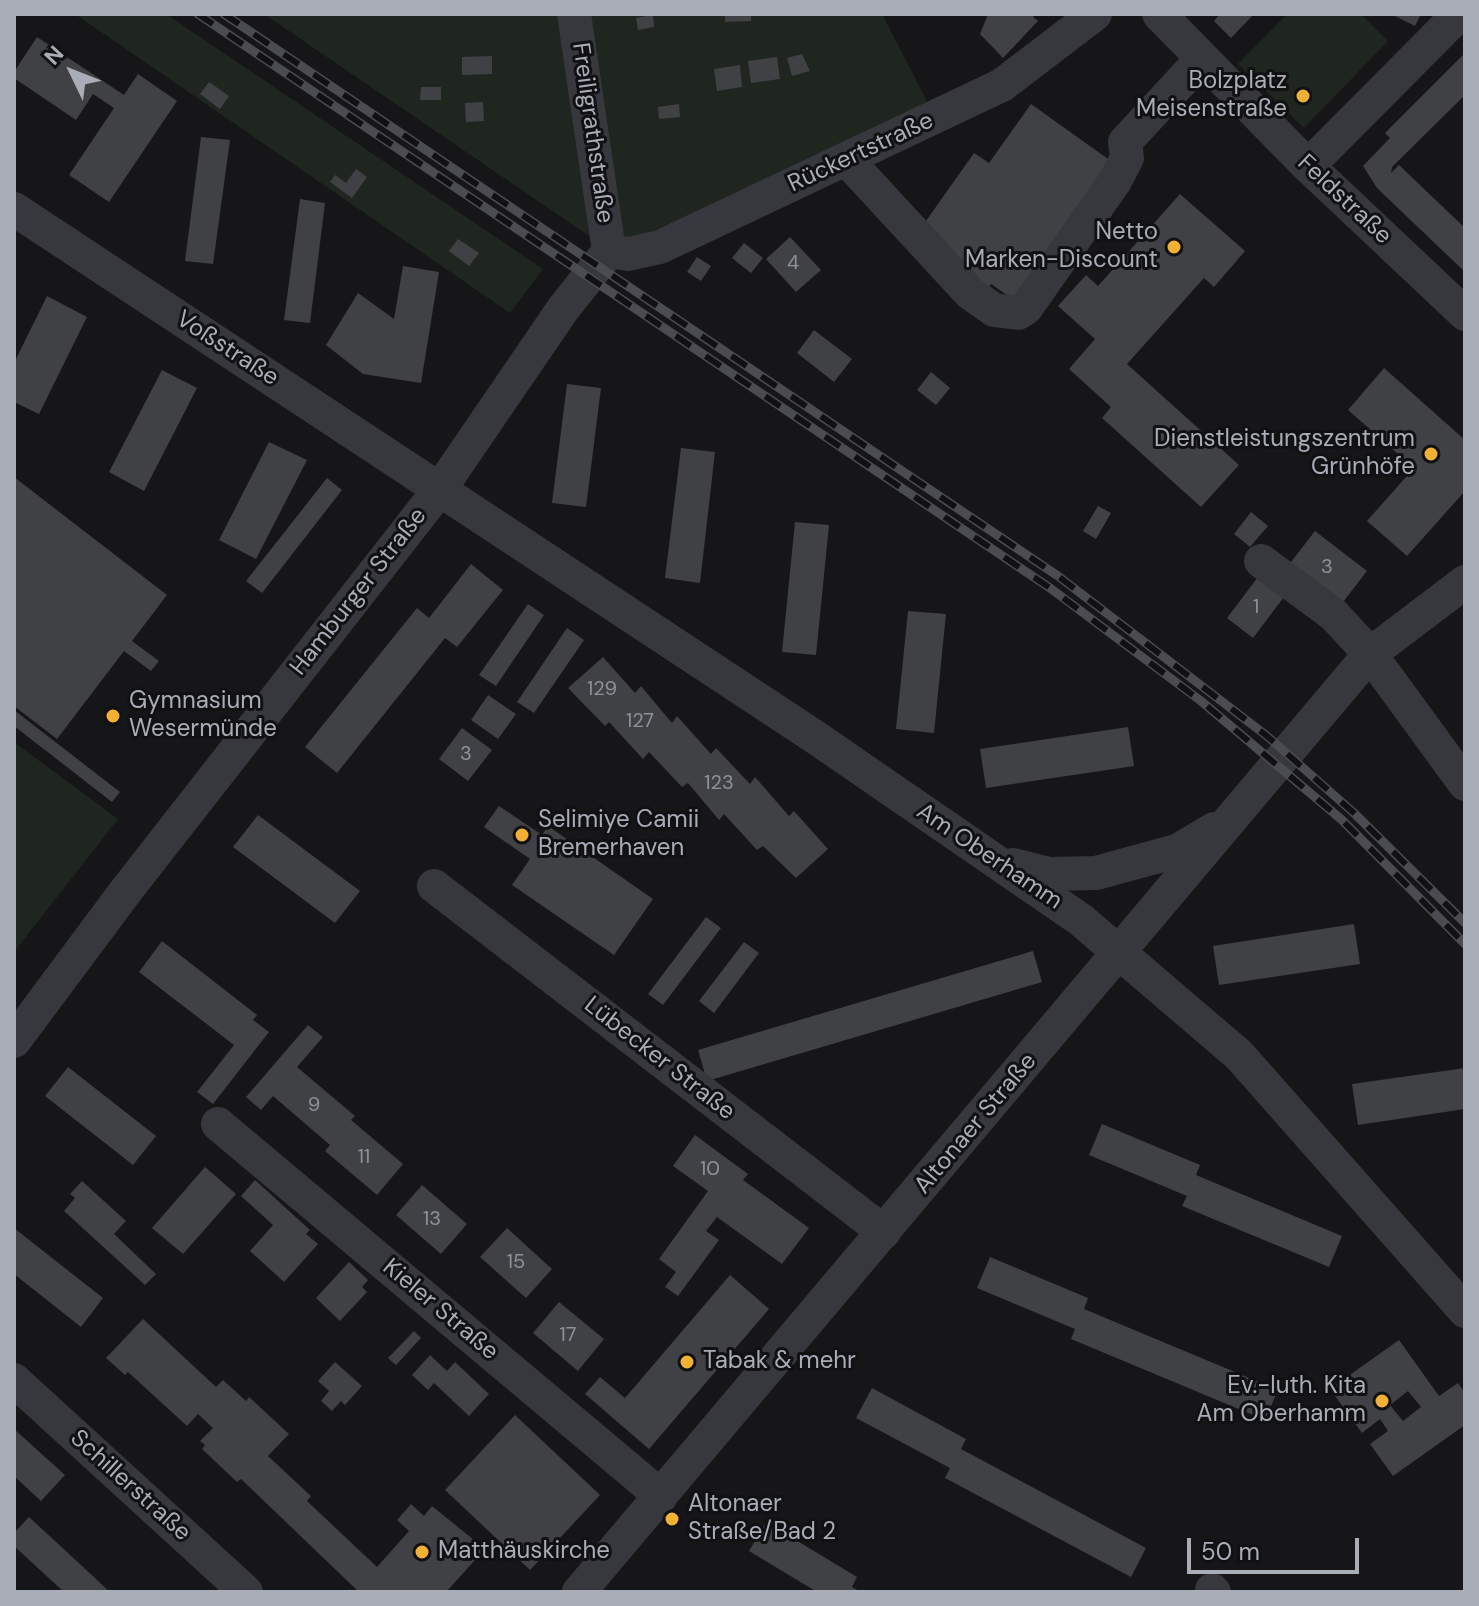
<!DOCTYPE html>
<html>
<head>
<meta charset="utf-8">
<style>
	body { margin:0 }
	#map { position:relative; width:1479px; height:1606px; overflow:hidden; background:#161618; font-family:"DM Sans",sans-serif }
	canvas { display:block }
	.frame { position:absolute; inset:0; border:16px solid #a8adb8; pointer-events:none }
	.north { position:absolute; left:32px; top:32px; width:80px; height:80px; -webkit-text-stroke:6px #111113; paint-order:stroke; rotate:313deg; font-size:22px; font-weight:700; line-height:32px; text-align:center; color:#a8adb8 }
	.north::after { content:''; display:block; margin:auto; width:28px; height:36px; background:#a8adb8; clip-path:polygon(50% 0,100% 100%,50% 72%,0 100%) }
	.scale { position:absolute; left:1187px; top:1538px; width:172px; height:36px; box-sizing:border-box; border:4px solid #a8adb8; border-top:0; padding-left:10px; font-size:24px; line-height:28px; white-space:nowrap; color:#a8adb8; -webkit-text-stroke:6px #111113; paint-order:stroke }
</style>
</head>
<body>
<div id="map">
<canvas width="1479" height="1606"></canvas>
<div class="frame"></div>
<div class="north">N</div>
<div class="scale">50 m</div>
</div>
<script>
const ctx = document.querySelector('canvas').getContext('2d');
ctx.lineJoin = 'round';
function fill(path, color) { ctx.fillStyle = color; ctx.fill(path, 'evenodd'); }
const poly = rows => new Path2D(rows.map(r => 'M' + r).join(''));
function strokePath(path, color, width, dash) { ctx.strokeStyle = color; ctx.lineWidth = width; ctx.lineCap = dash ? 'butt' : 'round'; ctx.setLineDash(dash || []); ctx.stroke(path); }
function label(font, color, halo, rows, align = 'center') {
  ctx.font = font + ' "DM Sans",sans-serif'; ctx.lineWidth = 6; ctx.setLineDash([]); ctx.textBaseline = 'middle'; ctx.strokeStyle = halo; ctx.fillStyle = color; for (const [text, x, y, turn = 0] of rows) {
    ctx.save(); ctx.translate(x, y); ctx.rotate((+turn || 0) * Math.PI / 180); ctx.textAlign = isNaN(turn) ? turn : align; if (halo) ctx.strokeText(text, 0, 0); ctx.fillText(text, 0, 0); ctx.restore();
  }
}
fill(poly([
	[75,14,166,14,543,269,510,313],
	[264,14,566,14,598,242],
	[584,14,882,14,928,103,663,228,624,242],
	[1287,14,1361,14,1388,41,1304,128,1238,64],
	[14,742,118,819,14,952]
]), '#1e261f');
fill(poly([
	[725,14,751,14,751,21,725,22],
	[988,14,1036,14,1033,17,1038,21,1003,58,980,34],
	[1220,14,1254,14,1231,38,1214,21],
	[1391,14,1421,14,1415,26],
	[653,15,654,27,638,30,636,18],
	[37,37,124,95,138,74,177,101,109,202,69,175,114,108,93,94,76,120,14,78,14,72],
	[1465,53,1465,95,1392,167,1391,173,1399,165,1465,228,1465,272,1377,188,1363,166,1390,138,1385,133],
	[802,54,810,71,792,76,787,58],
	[492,56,492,74,462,75,462,57],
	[777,57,780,79,751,83,748,61],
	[740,65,742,87,717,91,714,69],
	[209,82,229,96,220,109,200,94],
	[421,87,441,87,441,100,420,100],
	[483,102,484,121,466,122,465,103],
	[679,104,680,117,659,119,658,107],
	[1031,104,1115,164,1017,302,991,284,984,294,921,228,974,153,989,163],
	[201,137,230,140,213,264,185,261],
	[356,169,367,177,352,198,330,182,335,175,346,183],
	[1180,194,1245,251,1214,287,1204,278,1127,364,1239,465,1201,507,1102,418,1111,407,1069,369,1095,339,1058,306,1086,275,1098,286],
	[300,199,325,203,310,323,284,320],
	[790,237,821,270,796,292,766,259],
	[458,239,479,253,469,266,449,251],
	[744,243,763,258,751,273,732,258],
	[697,257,711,266,701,281,687,272],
	[403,266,439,272,421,383,363,374,326,345,358,293,394,319],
	[47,296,87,317,39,414,14,402,14,363],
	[814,330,852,359,834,382,797,353],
	[1384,368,1465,440,1465,491,1407,556,1367,521,1414,468,1348,410],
	[162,370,197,388,144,491,109,472],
	[931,372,950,388,936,405,917,390],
	[567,384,601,388,586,507,552,503],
	[269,442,307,460,256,559,219,540],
	[681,448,715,452,700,583,665,578],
	[14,477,167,595,132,641,159,661,151,671,124,651,57,739,14,706],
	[327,478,342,490,262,593,246,581],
	[1098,506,1111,513,1096,539,1083,531],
	[1251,512,1268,526,1250,547,1234,534],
	[795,522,829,525,816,655,782,652],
	[1315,531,1367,571,1340,606,1288,566],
	[471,564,503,590,457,647,445,638,337,773,305,747,417,608,429,618],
	[1258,577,1284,597,1253,638,1227,618],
	[528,604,544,615,496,686,479,675],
	[908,611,946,614,934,733,896,729],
	[567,628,584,640,534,713,517,702],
	[603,657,635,693,641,686,672,723,677,716,711,754,716,748,750,784,755,777,789,816,794,811,828,849,796,878,763,846,757,850,724,814,719,820,688,783,682,787,649,752,643,759,609,722,605,726,568,688],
	[488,695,516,714,498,739,471,720],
	[14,710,120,792,112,802,14,726],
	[1128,727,1134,766,986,788,980,749],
	[462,728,492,750,468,781,439,759],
	[499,806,542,835,548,826,653,899,614,955,512,885,530,859,484,827],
	[258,815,360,891,335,923,233,847],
	[706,917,721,928,663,1005,648,994],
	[1354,924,1360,964,1219,985,1213,946],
	[162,941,257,1015,253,1020,269,1032,213,1104,197,1092,234,1045,139,972],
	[744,942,759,953,714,1013,699,1001],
	[1033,951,1042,982,707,1081,698,1050],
	[308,1025,323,1037,297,1067,355,1116,351,1120,403,1164,377,1195,325,1151,330,1145,273,1096,261,1110,246,1097],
	[68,1067,156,1136,133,1165,45,1096],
	[1465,1068,1465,1109,1358,1125,1352,1084],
	[1102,1124,1200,1165,1196,1175,1342,1236,1329,1267,1182,1206,1187,1196,1089,1155],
	[695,1135,748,1174,743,1180,809,1228,782,1264,717,1217,706,1231,719,1240,678,1296,665,1287,676,1272,659,1259,708,1191,673,1166],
	[205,1167,236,1194,183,1254,152,1228],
	[255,1180,310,1230,306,1234,318,1244,284,1282,250,1251,273,1225,241,1196],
	[82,1181,126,1221,114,1234,156,1274,145,1285,64,1211,75,1198,70,1194],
	[422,1185,467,1224,441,1254,396,1215],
	[14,1228,103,1298,81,1327,14,1274],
	[507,1228,552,1269,526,1298,480,1257],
	[990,1257,1088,1298,1084,1309,1278,1390,1265,1420,1071,1339,1075,1329,977,1288],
	[349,1262,368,1280,362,1287,367,1292,340,1321,316,1298],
	[730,1275,769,1309,649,1449,585,1394,600,1377,625,1398],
	[559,1302,604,1339,578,1371,533,1333],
	[143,1319,216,1387,223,1380,246,1401,249,1397,289,1434,268,1456,311,1496,307,1501,377,1567,409,1531,397,1520,411,1504,424,1516,432,1506,485,1549,446,1592,359,1592,241,1479,237,1482,202,1449,205,1445,200,1441,213,1428,198,1414,187,1426,128,1372,125,1375,106,1358],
	[414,1331,421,1338,396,1365,388,1358],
	[1399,1340,1439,1396,1458,1383,1465,1393,1465,1425,1393,1476,1370,1444,1388,1431,1380,1419,1362,1433,1330,1389],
	[1408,1391,1421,1407,1403,1421,1390,1405],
	[430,1355,447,1371,455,1362,489,1394,469,1416,434,1383,428,1390,412,1375],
	[335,1362,362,1386,345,1405,341,1401,332,1411,321,1401,329,1391,318,1381],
	[872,1388,966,1439,961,1449,1146,1548,1131,1577,945,1478,950,1468,856,1418],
	[515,1415,600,1495,530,1570,445,1490],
	[14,1429,65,1475,41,1501,14,1476],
	[29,1517,55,1541,110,1592,64,1592,14,1546,14,1533],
	[766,1522,857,1577,852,1587,861,1592,817,1592,749,1551]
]), '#404145');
strokePath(poly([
	[574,14,609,251],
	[1159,14,1308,166,1465,314],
	[847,160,970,293,994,310,1018,313,1026,308,1115,181,1127,158,1125,142,1201,60],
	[1308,166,1459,14],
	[14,209,815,737,1081,920,1239,1055,1465,1311],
	[609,251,628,254,660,247,1002,85,1095,14],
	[1261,561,1334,615,1370,654,1465,784],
	[1013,865,1049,874,1096,873,1177,851,1214,829],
	[434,886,884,1232],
	[14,1041,125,892,440,489,563,309,609,251],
	[218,1124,661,1496],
	[14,1380,246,1592],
	[1212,1590,1214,1592],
	[579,1592,1370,654,1465,582]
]), '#37383d', 34);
const rail = poly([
	[198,14,1050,588,1201,701,1342,820,1465,944],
	[224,14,1058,576,1267,736,1354,813,1465,923]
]);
strokePath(rail, '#4a4c52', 9);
strokePath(rail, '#111113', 6, [18]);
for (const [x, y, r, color] of [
	[1303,96,8,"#f2b134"],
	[1174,247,8,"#f2b134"],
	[1431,454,8,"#f2b134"],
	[113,716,8,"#f2b134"],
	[522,835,8,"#f2b134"],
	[687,1362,8,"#f2b134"],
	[1382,1401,8,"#f2b134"],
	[672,1519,8,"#f2b134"],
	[422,1552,8,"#f2b134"]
]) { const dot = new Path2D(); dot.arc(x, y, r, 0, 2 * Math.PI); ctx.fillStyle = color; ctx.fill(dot); strokePath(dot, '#111113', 3); }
label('20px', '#8e929b', null, [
	["4",793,264],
	["3",1327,568],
	["1",1256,608],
	["129",602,690],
	["127",640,722],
	["3",466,755],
	["123",719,784],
	["9",314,1106],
	["11",364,1158],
	["10",710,1170],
	["13",432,1220],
	["15",516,1263],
	["17",568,1336]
]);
label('24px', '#a8adb8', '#111113', [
	["Bolzplatz",1287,82,"right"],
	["Meisenstraße",1287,110,"right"],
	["Netto",1158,233,"right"],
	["Marken-Discount",1158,261,"right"],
	["Dienstleistungszentrum",1415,440,"right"],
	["Grünhöfe",1415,468,"right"],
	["Gymnasium",129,702],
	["Wesermünde",129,730],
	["Selimiye Camii",538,821],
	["Bremerhaven",538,849],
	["Tabak & mehr",703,1362],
	["Ev.-luth. Kita",1366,1387,"right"],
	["Am Oberhamm",1366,1415,"right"],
	["Altonaer",688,1505],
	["Straße/Bad 2",688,1533],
	["Matthäuskirche",438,1552]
], 'left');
label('24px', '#a8adb8', '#111113', [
	["Freiligrathstraße",592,133,82],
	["Rückertstraße",861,153,-25],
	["Feldstraße",1344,200,43],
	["Voßstraße",227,349,33],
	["Hamburger Straße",359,592,-52],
	["Am Oberhamm",989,857,34],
	["Lübecker Straße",659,1059,38],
	["Altonaer Straße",976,1124,-50],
	["Kieler Straße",440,1310,40],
	["Schillerstraße",130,1486,42]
]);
</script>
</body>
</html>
